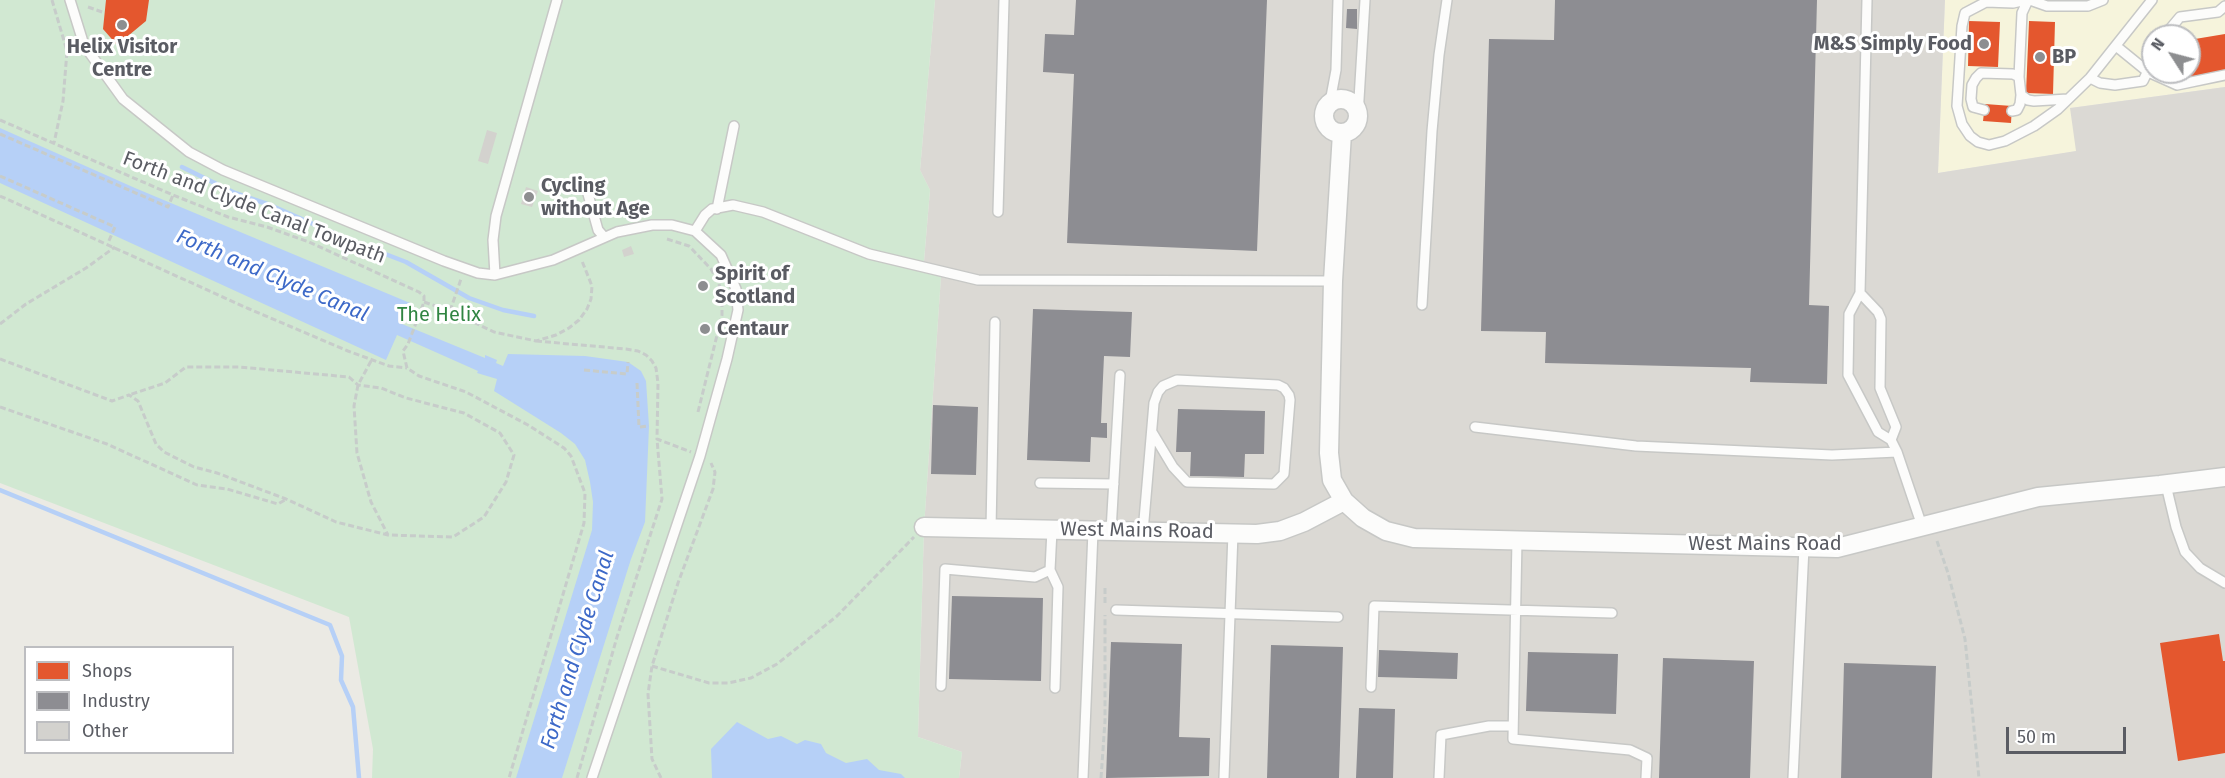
<!DOCTYPE html>
<html>
<head>
<meta charset="utf-8">
<style>
	body { margin:0 }
	#map { position:relative; width:2225px; height:778px; overflow:hidden; background:#ebeae4; font-family:"Fira Sans",sans-serif }
	canvas { display:block }
	.legend { position:absolute; left:24px; top:646px; width:210px; height:108px; box-sizing:border-box; background:#fff; border:2px solid #bdbec1; margin:0; padding:8px 10px; list-style:none; font-size:18px; color:#5a5c63 }
	.legend li { display:flex; align-items:center; gap:12px; height:30px }
	.legend b { width:30px; border:2px solid #bdbec1 }
	.north { position:absolute; left:2141px; top:24px; width:60px; height:60px; box-sizing:border-box; background:#fff; border:2px solid #bdbec1; border-radius:50%; rotate:306deg; font-size:16px; font-weight:700; line-height:24px; text-align:center; color:#5a5c63 }
	.north::after { content:''; display:block; margin:auto; width:21px; height:27px; background:#8d8e90; clip-path:polygon(50% 0,100% 100%,50% 72%,0 100%) }
	.scale { position:absolute; left:2006px; top:727px; width:120px; height:27px; box-sizing:border-box; border:3px solid #5a5c63; border-top:0; padding-left:8px; font-size:18px; line-height:21px; white-space:nowrap; color:#5a5c63; -webkit-text-stroke:4px #fff; paint-order:stroke }
</style>
</head>
<body>
<div id="map">
<canvas width="2225" height="778"></canvas>
<ul class="legend">
<li><b style="height:16px;background:#e4572e"></b>Shops</li>
<li><b style="height:16px;background:#8d8d92"></b>Industry</li>
<li><b style="height:16px;background:#d3d2ce"></b>Other</li>
</ul>
<div class="north">N</div>
<div class="scale">50 m</div>
</div>
<script>
const ctx = document.querySelector('canvas').getContext('2d');
ctx.lineJoin = 'round';
function fill(path, color) { ctx.fillStyle = color; ctx.fill(path, 'evenodd'); }
const poly = rows => new Path2D(rows.map(r => 'M' + r).join(''));
function strokePath(path, color, width, dash) { ctx.strokeStyle = color; ctx.lineWidth = width; ctx.lineCap = dash ? 'butt' : 'round'; ctx.setLineDash(dash || []); ctx.stroke(path); }
function label(font, color, halo, rows, align = 'center') {
  ctx.font = font + ' "Fira Sans",sans-serif'; ctx.lineWidth = 6; ctx.setLineDash([]); ctx.textBaseline = 'middle'; ctx.strokeStyle = halo; ctx.fillStyle = color; for (const [text, x, y, turn = 0] of rows) {
    ctx.save(); ctx.translate(x, y); ctx.rotate((+turn || 0) * Math.PI / 180); ctx.textAlign = isNaN(turn) ? turn : align; if (halo) ctx.strokeText(text, 0, 0); ctx.fillText(text, 0, 0); ctx.restore();
  }
}
fill(poly([
	[1945,0,2225,0,2225,87,2071,108,2077,151,1938,173],
	[2153,36,2189,36,2189,72,2153,72]
]), '#f6f4dc');
fill(poly([
	[935,0,1945,0,1938,173,2076,151,2070,108,2225,87,2225,778,959,778,962,752,918,737,924,527,941,276,923,273,930,190,920,170]
]), '#dbd9d4');
fill(poly([
	[0,0,935,0,920,170,930,190,923,272,941,276,924,527,918,737,962,752,959,778,372,778,373,749,349,617,0,483]
]), '#d1e8d2');
fill(poly([
	[0,128,135,188,410,303,402,324,485,358,485,355,497,360,496,363,503,366,508,354,585,356,628,362,641,371,646,381,649,426,645,522,631,559,562,778,516,778,592,530,593,502,590,482,585,460,575,444,561,433,494,391,497,379,477,373,478,371,397,335,386,360,0,183],
	[737,722,768,739,781,736,797,744,805,740,821,744,826,753,846,763,867,759,879,770,901,774,905,778,712,778,711,749]
]), '#b6d0f7');
fill(poly([
	[106,0,149,0,146,21,117,45,103,29],
	[1969,21,2000,22,1998,67,1968,66],
	[2029,21,2055,22,2053,94,2026,93],
	[2225,34,2225,71,2182,78,2181,72,2189,72,2189,40],
	[1985,104,2012,106,2011,123,1983,121],
	[2219,634,2223,661,2225,661,2225,753,2178,761,2160,643]
]), '#e4572e');
fill(poly([
	[1076,0,1267,0,1257,251,1067,243,1074,74,1043,72,1045,34,1074,35],
	[1555,0,1817,0,1809,305,1829,306,1827,384,1750,382,1751,368,1545,363,1546,332,1481,331,1489,39,1554,40],
	[1347,9,1357,9,1357,29,1346,28],
	[1033,309,1132,312,1130,357,1104,356,1101,423,1107,423,1107,438,1091,437,1090,462,1027,460],
	[933,405,978,407,976,475,931,474],
	[1178,409,1265,411,1264,454,1245,454,1244,477,1190,476,1191,452,1176,452],
	[952,596,1043,598,1041,681,949,679],
	[1111,642,1182,644,1179,737,1210,738,1209,776,1106,778],
	[1271,645,1343,647,1339,778,1267,778],
	[1379,650,1458,653,1457,679,1378,677],
	[1528,652,1618,654,1616,714,1526,711],
	[1663,658,1754,661,1750,778,1659,778],
	[1844,663,1936,666,1932,778,1841,778],
	[1359,708,1395,709,1393,778,1356,778]
]), '#8d8d92');
strokePath(poly([
	[182,167,235,193,270,205,354,242,406,262,469,298,503,310,534,316],
	[0,490,330,625,342,656,341,680,353,707,359,778]
]), '#b6d0f7', 4.5);
fill(poly([
	[487,130,497,133,488,164,478,161],
	[526,187,538,191,532,207,521,204],
	[631,246,634,254,624,257,622,250]
]), '#d3d2ce');
const lane = poly([
	[70,0,84,45,123,99,189,152,223,170,444,261,478,273,495,275,553,260,617,232,652,225,672,225,695,231,721,255,736,289,738,310,727,359,700,456,592,778],
	[2026,0,2013,3,1986,2,1965,13,1962,26,1957,106,1962,124,1970,136,1978,142,1989,145,2005,141,2034,126,2058,109,2090,78,2152,0],
	[2028,0,2022,13,2019,77,2021,95,2028,100,2034,101,2068,99],
	[2030,0,2047,6,2088,6,2103,0],
	[2164,36,2180,17,2218,12,2225,6],
	[2116,46,2148,72,2177,85,2225,75],
	[2090,78,2100,83,2115,85,2143,81,2153,60],
	[1330,102,1336,70,1338,0],
	[1984,110,1973,107,1971,99,1972,85,1976,78,1981,73,2013,74,2019,77],
	[2012,111,2017,110,2020,104,2021,95],
	[1358,116,1365,0],
	[588,194,598,230,604,237],
	[717,209,734,126],
	[998,212,1004,0],
	[695,231,705,215,712,209,733,205,763,212,869,254,978,280,1333,281],
	[495,275,493,240,496,216,557,0],
	[1860,293,1867,0],
	[1422,305,1432,131,1439,55,1447,0],
	[1475,427,1636,446,1832,455,1897,452,1922,526],
	[1891,440,1896,427,1880,388,1881,319,1878,312,1860,293,1849,314,1848,375,1878,432,1891,440,1897,452],
	[1040,483,1114,484],
	[2166,485,2176,527,2185,552,2200,568,2225,583],
	[991,529,995,322],
	[1111,531,1120,375],
	[1143,532,1154,403,1158,392,1163,386,1177,380,1278,385,1284,388,1289,395,1290,400,1284,474,1274,484,1187,482,1173,467,1152,432],
	[1517,540,1513,739,1630,750,1647,758,1646,778],
	[1050,570,1058,587,1055,688],
	[1116,610,1338,617],
	[941,686,945,569,1035,577,1050,570,1052,530],
	[1371,687,1374,606,1612,613],
	[1083,778,1093,531],
	[1224,778,1233,533],
	[1439,778,1441,735,1489,726,1513,726],
	[1793,778,1804,547]
]);
const street = poly([
	'1324 116a17 17 0 1 1 34 0a17 17 0 1 1-34 0Z',
	[1342,133,1333,281,1329,453,1332,480,1344,501,1363,518,1386,531,1414,538,1837,548,2038,497,2160,485,2225,477],
	[924,527,1257,534,1280,531,1304,522,1344,501]
]);
strokePath(lane, '#c7c8c6', 12);
strokePath(street, '#c7c8c6', 21);
strokePath(poly([
	[52,0,67,51,63,101,54,143],
	[88,7,105,13],
	[0,120,173,195,228,217,267,227,309,242,419,292,424,296,424,302,408,344,403,351,407,368,419,376,466,392,528,425,564,448,571,456,585,493,584,523,509,778],
	[0,134,168,207,173,195],
	[0,176,115,227,108,243],
	[0,196,247,308,348,351,389,366,407,368],
	[667,239,689,246,711,269,716,278],
	[424,302,450,311,494,332,536,341,556,335,569,328,579,320,587,309,591,299,592,286,582,261],
	[450,311,461,279],
	[0,324,26,304,86,268,115,247],
	[536,341,626,349,638,351,646,355,652,361,656,368,658,383,657,439,691,452],
	[0,359,112,401,129,395,138,401,156,444,164,452,194,467,217,473,286,499,336,522,388,535,453,537,484,517,506,482,514,455,500,433,464,413,406,398,381,388,358,385,349,377,239,367,186,367,165,383,129,395],
	[371,361,358,385,354,406,357,453,371,502,388,535],
	[584,370,627,374,628,362],
	[637,383,639,427,649,426],
	[0,407,107,444,197,485,227,489,278,504,285,500],
	[698,412,722,315,722,299,719,284],
	[1937,541,1948,573,1965,639,1979,778],
	[1105,588,1105,605],
	[652,666,709,683,728,683,751,678,777,664,837,616,914,537],
	[577,778,617,637,662,499,657,439],
	[661,778,652,759,648,694,652,666,678,583,713,489,715,472,711,463],
	[1101,778,1105,721,1105,615]
]), '#c7ccca', 3, [6, 3]);
strokePath(lane, '#fcfcfb', 9);
strokePath(street, '#fcfcfb', 18);
for (const [x, y, r, color] of [
	[122,25,6,"#8d8e90"],
	[1984,44,6,"#8d8e90"],
	[2040,57,6,"#8d8e90"],
	[529,197,6,"#8d8e90"],
	[703,286,6,"#8d8e90"],
	[705,329,6,"#8d8e90"]
]) { const dot = new Path2D(); dot.arc(x, y, r, 0, 2 * Math.PI); ctx.fillStyle = color; ctx.fill(dot); strokePath(dot, '#fff', 2); }
label('bold 20px', '#5a5c63', '#fff', [
	["M&S Simply Food",1972,44,"right"],
	["Helix Visitor",122,47,"center"],
	["Centre",122,70,"center"],
	["BP",2052,57],
	["Cycling",541,186],
	["without Age",541,209],
	["Spirit of",715,274],
	["Scotland",715,297],
	["Centaur",717,329]
], 'left');
label('20px', '#5a5c63', '#fff', [
	["Forth and Clyde Canal Towpath",254,208,21],
	["West Mains Road",1137,531,1],
	["West Mains Road",1765,544]
]);
label('20px', '#308542', '#fff', [
	["The Helix",439,315]
]);
label('italic 21px', '#3d69c8', '#fff', [
	["Forth and Clyde Canal",272,276,23],
	["Forth and Clyde Canal",578,650,-73]
]);
</script>
</body>
</html>
